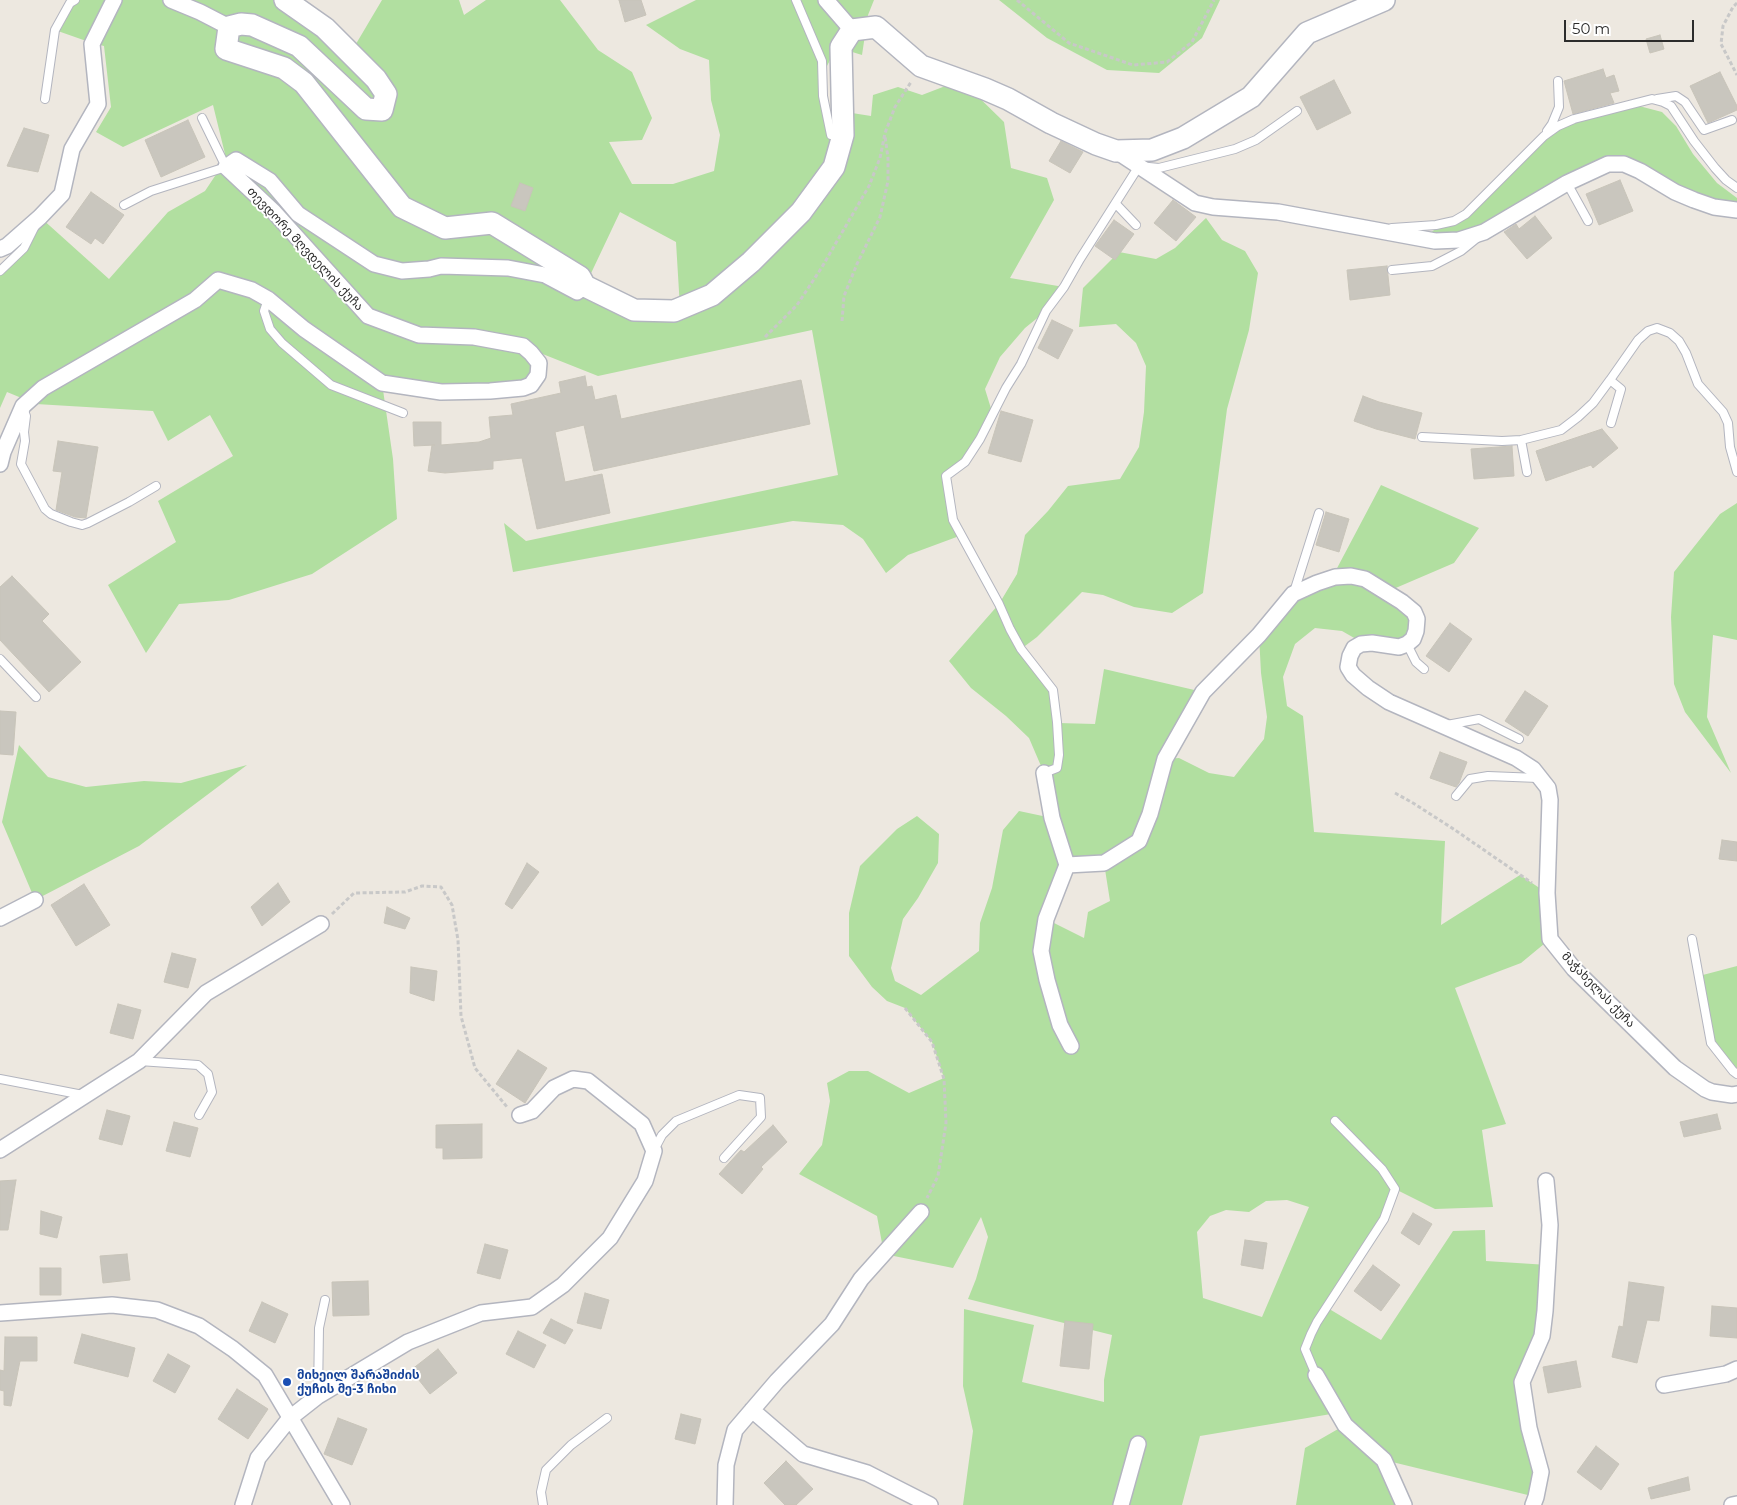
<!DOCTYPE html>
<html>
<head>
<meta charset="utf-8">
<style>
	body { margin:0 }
	#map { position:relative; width:1737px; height:1505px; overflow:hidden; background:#ede8e0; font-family:Montserrat,sans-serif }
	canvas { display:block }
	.scale { position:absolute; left:1564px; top:20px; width:130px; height:22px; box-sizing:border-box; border:2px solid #2c2c2c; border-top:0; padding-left:6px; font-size:15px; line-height:18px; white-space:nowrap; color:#2c2c2c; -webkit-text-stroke:4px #fff; paint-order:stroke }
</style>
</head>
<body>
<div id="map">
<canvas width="1737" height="1505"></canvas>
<div class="scale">50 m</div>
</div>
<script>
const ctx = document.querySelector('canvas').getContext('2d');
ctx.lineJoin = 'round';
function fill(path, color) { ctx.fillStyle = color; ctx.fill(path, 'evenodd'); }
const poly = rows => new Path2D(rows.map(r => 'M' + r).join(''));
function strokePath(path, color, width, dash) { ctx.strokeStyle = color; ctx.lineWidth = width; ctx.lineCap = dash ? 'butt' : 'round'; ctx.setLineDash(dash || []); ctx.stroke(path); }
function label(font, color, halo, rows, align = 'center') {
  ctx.font = font + ' Montserrat,"Noto Sans Georgian",sans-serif'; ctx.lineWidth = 4; ctx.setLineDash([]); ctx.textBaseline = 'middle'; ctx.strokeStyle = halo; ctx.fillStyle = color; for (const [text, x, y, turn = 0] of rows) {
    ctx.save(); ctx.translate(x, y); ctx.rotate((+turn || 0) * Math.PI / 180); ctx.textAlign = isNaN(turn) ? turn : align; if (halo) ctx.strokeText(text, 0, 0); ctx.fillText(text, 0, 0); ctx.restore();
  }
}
fill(poly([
	[71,0,286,0,350,54,382,0,459,0,464,15,486,0,560,0,598,50,632,72,652,118,642,140,609,142,632,184,673,184,714,171,720,135,711,100,709,60,680,49,646,25,696,0,874,0,868,15,862,55,849,51,851,31,830,60,824,72,826,113,852,113,871,116,873,95,898,87,922,95,961,80,1004,122,1011,168,1047,178,1054,200,1010,278,1064,287,1046,311,1025,328,1000,357,985,389,993,415,965,462,946,476,950,506,962,535,908,555,886,573,863,539,843,525,793,521,513,572,504,523,526,541,838,475,812,330,598,376,525,347,539,363,523,388,382,383,393,459,397,519,312,574,229,600,179,604,146,653,108,585,176,542,158,501,233,456,210,415,168,441,153,411,36,404,7,392,0,408,0,271,24,248,40,217,109,279,168,212,205,191,217,173,225,154,213,105,123,147,96,132,111,107,104,46,92,43,55,30],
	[620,212,676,242,680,308,626,309,585,286],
	[999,0,1220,0,1202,38,1159,73,1107,70,1047,38],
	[1639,106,1662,112,1676,126,1693,154,1717,183,1737,198,1737,210,1617,164,1484,232,1422,238,1463,211,1494,182,1542,133,1556,124],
	[1206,218,1222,240,1245,251,1258,273,1249,330,1227,409,1203,593,1172,613,1134,607,1103,595,1082,592,1037,637,1021,649,1053,690,1058,723,1095,724,1104,669,1203,692,1166,759,1179,758,1209,773,1234,777,1264,739,1267,717,1261,673,1259,635,1279,604,1335,572,1381,485,1479,528,1454,563,1384,593,1404,607,1412,624,1406,638,1392,642,1356,639,1342,631,1315,628,1295,644,1283,677,1287,706,1303,716,1314,832,1445,841,1441,925,1520,875,1547,893,1550,939,1521,963,1455,988,1506,1124,1482,1130,1493,1207,1435,1209,1395,1189,1384,1219,1326,1307,1381,1340,1453,1231,1485,1230,1486,1261,1548,1265,1545,1311,1522,1382,1529,1428,1536,1497,1384,1460,1404,1505,1296,1505,1305,1448,1345,1425,1337,1413,1200,1436,1182,1505,963,1505,973,1431,963,1386,964,1309,1034,1325,1022,1382,1104,1402,1104,1380,1112,1335,968,1299,976,1279,988,1237,981,1217,953,1268,884,1254,877,1216,799,1174,822,1145,830,1101,827,1083,849,1071,868,1071,909,1093,944,1078,932,1042,905,1008,887,1001,872,987,849,956,849,913,860,866,897,829,917,816,939,834,938,863,918,898,903,919,891,968,895,981,921,995,979,951,980,923,992,888,1003,830,1019,811,1052,818,1044,773,1029,738,1006,716,971,688,949,661,999,604,1017,574,1025,535,1048,511,1068,486,1120,479,1139,447,1144,412,1146,366,1136,343,1116,324,1079,327,1083,288,1119,252,1156,259,1175,248],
	[1104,863,1110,901,1088,912,1084,938,1046,919,1067,865],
	[1287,1200,1309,1207,1262,1317,1203,1298,1197,1232,1210,1216,1226,1210,1249,1212,1266,1201],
	[1737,503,1737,640,1713,635,1707,717,1731,773,1685,712,1674,684,1671,617,1674,572,1720,514],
	[19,745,48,777,86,787,144,781,181,783,247,765,139,846,35,900,2,822],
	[1737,966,1737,1074,1711,1043,1699,976]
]), '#b1dfa0');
const building = poly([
	[619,0,641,0,646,15,625,22,619,0],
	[1660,35,1664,49,1650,53,1646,39,1660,35],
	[1603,69,1606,78,1614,75,1619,91,1610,93,1614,103,1573,114,1564,81,1603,69],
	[1720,72,1737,106,1737,110,1708,123,1690,86,1720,72],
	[1334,80,1351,113,1317,130,1300,97,1334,80],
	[188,120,205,157,161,177,145,140,188,120],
	[24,128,49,135,38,172,7,166,24,128],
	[1061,141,1083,152,1070,173,1049,161,1061,141],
	[1620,180,1633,211,1599,225,1586,194,1620,180],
	[520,183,533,188,525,211,511,206,520,183],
	[91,192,124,215,103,244,95,238,91,244,66,227,91,192],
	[1173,200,1196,217,1176,241,1154,223,1173,200],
	[1535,216,1552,238,1527,259,1504,232,1516,224,1519,229,1535,216],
	[1114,220,1134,234,1115,260,1095,246,1114,220],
	[1387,266,1390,295,1350,300,1347,270,1387,266],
	[1052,320,1073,330,1058,359,1038,348,1052,320],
	[585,376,587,387,592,386,595,400,616,395,621,419,801,380,810,424,594,471,584,425,555,432,565,482,602,474,610,513,537,529,522,458,493,461,493,469,445,473,428,471,432,445,435,445,414,446,413,422,441,422,441,445,479,442,491,438,489,417,513,415,511,404,561,393,559,382,585,376],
	[1363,396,1379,402,1422,413,1415,439,1376,429,1354,421,1363,396],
	[1001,411,1033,420,1021,462,988,453,1001,411],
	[1602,429,1618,448,1593,468,1591,465,1546,481,1536,451,1602,429],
	[58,441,98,447,86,518,75,517,56,510,62,472,53,471,58,441],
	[1512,446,1514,476,1474,479,1471,449,1512,446],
	[1326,512,1349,519,1339,552,1316,545,1326,512],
	[12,576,49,614,42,621,81,662,49,692,0,640,0,587,12,576],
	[1450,623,1472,639,1449,672,1426,656,1450,623],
	[1525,691,1548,706,1528,736,1505,721,1525,691],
	[0,711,16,712,13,755,0,754,0,711],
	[1440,752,1467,762,1459,783,1456,787,1430,778,1440,752],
	[1722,840,1737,842,1737,861,1719,859,1722,840],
	[527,863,539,872,512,909,505,904,527,863],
	[278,883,290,902,262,926,251,907,278,883],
	[84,884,110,925,76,946,51,905,84,884],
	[387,907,410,918,405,929,384,923,387,907],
	[172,953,196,959,188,988,164,982,172,953],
	[411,967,437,971,434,1001,410,993,411,967],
	[118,1004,141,1010,133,1039,110,1033,118,1004],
	[518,1050,547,1068,525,1103,496,1084,518,1050],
	[107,1110,130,1116,122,1145,99,1139,107,1110],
	[1717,1114,1721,1129,1684,1137,1680,1122,1717,1114],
	[174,1122,198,1128,190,1157,166,1151,174,1122],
	[482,1124,482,1158,443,1159,443,1148,436,1148,436,1125,482,1124],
	[773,1125,787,1142,761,1167,763,1169,742,1194,719,1174,741,1150,744,1152,773,1125],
	[16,1180,8,1230,0,1230,0,1181,16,1180],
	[41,1211,62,1217,57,1238,40,1234,41,1211],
	[1413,1213,1432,1224,1419,1245,1401,1233,1413,1213],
	[1245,1240,1267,1243,1263,1269,1241,1265,1245,1240],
	[485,1244,508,1250,500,1279,477,1273,485,1244],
	[127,1254,130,1280,103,1283,100,1256,127,1254],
	[1373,1265,1400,1285,1381,1311,1354,1291,1373,1265],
	[40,1268,61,1268,61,1295,40,1295,40,1268],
	[368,1281,369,1315,333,1316,332,1282,368,1281],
	[1629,1282,1664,1287,1659,1321,1647,1320,1637,1363,1612,1357,1619,1326,1623,1327,1629,1282],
	[585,1293,609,1300,601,1329,577,1323,585,1293],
	[262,1302,288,1314,275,1343,249,1331,262,1302],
	[1712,1306,1737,1308,1737,1338,1710,1336,1712,1306],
	[551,1319,573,1330,565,1344,543,1333,551,1319],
	[1065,1321,1093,1324,1089,1369,1060,1366,1065,1321],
	[518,1331,546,1345,534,1368,506,1354,518,1331],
	[82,1334,135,1348,128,1377,74,1363,82,1334],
	[5,1337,37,1337,37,1361,20,1361,11,1406,4,1405,4,1391,0,1390,0,1370,4,1371,5,1337],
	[438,1349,457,1373,430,1394,411,1370,438,1349],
	[168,1354,190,1366,175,1393,153,1381,168,1354],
	[1576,1361,1581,1387,1548,1393,1543,1367,1576,1361],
	[237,1389,268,1409,248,1439,218,1419,237,1389],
	[681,1414,701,1419,695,1444,675,1439,681,1414],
	[338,1418,367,1429,352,1465,324,1454,338,1418],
	[1596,1446,1619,1464,1601,1490,1577,1472,1596,1446],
	[786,1461,813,1489,796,1505,785,1505,764,1483,786,1461],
	[1688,1477,1690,1490,1651,1499,1648,1488,1688,1477]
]);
fill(building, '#c9c6be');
strokePath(building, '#c8c4b9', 1);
const lane = poly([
	[796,0,822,61,823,96,831,135],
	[45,99,55,30,70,3,75,0],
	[1657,99,1676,96,1685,102,1704,130,1732,120],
	[1547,131,1552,124,1559,107,1558,81],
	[1567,183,1588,221],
	[1116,204,1136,225],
	[124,205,151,191,226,167,202,118],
	[1392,228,1436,225,1454,221,1466,214,1544,136,1558,126,1574,119,1652,99,1663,102,1671,106,1694,141,1715,168,1726,180,1737,188],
	[1392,270,1432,266,1461,251,1477,238],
	[0,271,24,248,35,226],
	[268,299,264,311,270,329,282,343,331,385,403,413],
	[1610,380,1621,389,1611,423],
	[24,411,26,416,24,432,25,441,21,464,45,509,51,514,71,522,82,525,88,523,129,502,156,486],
	[1422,437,1502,441,1521,440,1561,430,1578,417,1593,403,1610,380,1638,340,1648,331,1657,328,1670,333,1679,341,1686,353,1698,384,1723,412,1728,423,1730,447,1737,472],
	[1521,440,1527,472],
	[1294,592,1319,513],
	[1407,644,1416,662,1424,669],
	[0,659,36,697],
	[1447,725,1479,719,1519,739],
	[1044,773,1057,768,1059,755,1057,722,1053,690,1021,649,1010,629,999,604,953,520,946,476,965,462,980,439,1006,388,1021,364,1046,311,1064,287,1080,259,1139,166,1159,168,1235,149,1256,140,1297,111],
	[1456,796,1470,779,1488,776,1538,778],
	[1692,939,1711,1043,1733,1071,1737,1074],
	[139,1061,198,1065,208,1074,212,1092,199,1115],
	[0,1079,83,1095],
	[654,1150,662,1135,676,1121,739,1095,760,1098,761,1117,724,1158],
	[1316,1375,1305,1349,1311,1334,1317,1322,1384,1219,1395,1189,1382,1169,1335,1121],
	[318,1396,319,1328,325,1300],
	[543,1505,541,1492,546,1470,571,1445,607,1418]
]);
const street = poly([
	[171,0,200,12,229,27],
	[826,0,852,30],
	[1116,151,1195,203,1213,207,1278,212,1435,241,1459,240,1484,232,1567,183,1608,164,1624,164,1640,171,1675,192,1694,200,1714,207,1737,210],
	[0,249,7,246,40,217,62,194,72,149,98,104,92,44,114,0],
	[0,464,3,452,23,406,43,388,195,300,218,280,252,290,268,299,304,329,382,383,441,392,490,391,523,388,531,385,538,375,539,363,531,353,523,346,474,337,419,335,368,316,274,212,226,167,236,160,270,181,298,214,374,264,402,271,429,269,441,266,508,268,545,275,577,292,585,286],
	[1044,773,1052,818,1067,865,1046,919,1041,951,1047,980,1060,1025,1071,1046],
	[1067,865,1104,863,1139,841,1150,814,1165,759,1203,692,1259,635,1293,594,1317,583,1335,577,1351,576,1365,579,1402,602,1414,612,1417,619,1416,631,1413,639,1407,644,1399,647,1372,643,1361,644,1354,648,1350,656,1348,667,1353,675,1368,688,1389,702,1516,758,1533,769,1548,788,1550,800,1547,893,1550,939,1574,969,1675,1068,1705,1089,1712,1092,1732,1095,1737,1094],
	[0,918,35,900],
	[0,1150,139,1061,206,993,321,924],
	[0,1313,112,1305,157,1310,199,1326,233,1349,265,1375,342,1505],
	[1316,1375,1345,1425,1384,1460,1404,1505],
	[1664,1385,1726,1374,1737,1369],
	[752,1410,803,1454,867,1473,930,1505],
	[243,1505,258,1458,290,1418,318,1396,408,1342,481,1313,532,1307,563,1285,610,1238,645,1181,654,1151,642,1124,588,1081,573,1079,554,1088,532,1111,520,1115],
	[725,1505,726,1465,735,1430,777,1381,832,1324,861,1279,921,1212],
	[1121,1505,1138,1444],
	[1533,1505,1536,1497,1541,1472,1529,1428,1522,1382,1542,1336,1545,1311,1550,1225,1546,1181],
	[1732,1505,1737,1504]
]);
const secondary = poly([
	[285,0,325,28,376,79,386,94,382,110,366,109,299,46,252,25,241,24,229,27,226,49,284,68,304,83,402,207,445,228,492,223,580,277,585,286,634,310,674,311,712,295,751,262,801,212,834,167,843,135,841,47,852,30,876,27,921,66,985,89,1008,99,1051,123,1096,144,1116,151,1152,150,1183,138,1251,97,1307,33,1384,0]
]);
strokePath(lane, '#b3b5bf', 10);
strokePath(street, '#b3b5bf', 18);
strokePath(secondary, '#b3b5bf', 24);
strokePath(poly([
	[1017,0,1069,43,1133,65,1167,62,1192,42,1214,0],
	[1737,3,1733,7,1723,26,1721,44,1737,75],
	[842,321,844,296,857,264,880,217,888,181,888,158,885,136],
	[765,337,797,305,822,267,869,186,880,158,885,133,895,107,911,82],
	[1395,793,1413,803,1452,828,1532,883],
	[332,914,354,893,405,892,422,886,441,887,452,905,458,940,461,1016,475,1068,507,1107],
	[905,1008,932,1042,944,1079,946,1123,938,1176,927,1198]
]), '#c8c8c8', 3, [4, 2.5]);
strokePath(lane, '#fff', 8);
strokePath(street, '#fff', 15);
strokePath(secondary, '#fff', 21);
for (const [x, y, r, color] of [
	[287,1382,5,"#1a4fb4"]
]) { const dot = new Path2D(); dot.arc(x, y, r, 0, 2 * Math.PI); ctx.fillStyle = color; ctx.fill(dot); strokePath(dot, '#fff', 2); }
label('12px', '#2c2c2c', '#fff', [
	["თევდორე მღვდელის ქუჩა",305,249,47],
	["მაჭახელას ქუჩა",1598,990,46]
]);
label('bold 12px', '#164399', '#fff', [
	["მიხეილ შარაშიძის",297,1375],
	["ქუჩის მე-3 ჩიხი",297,1389]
], 'left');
</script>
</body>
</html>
